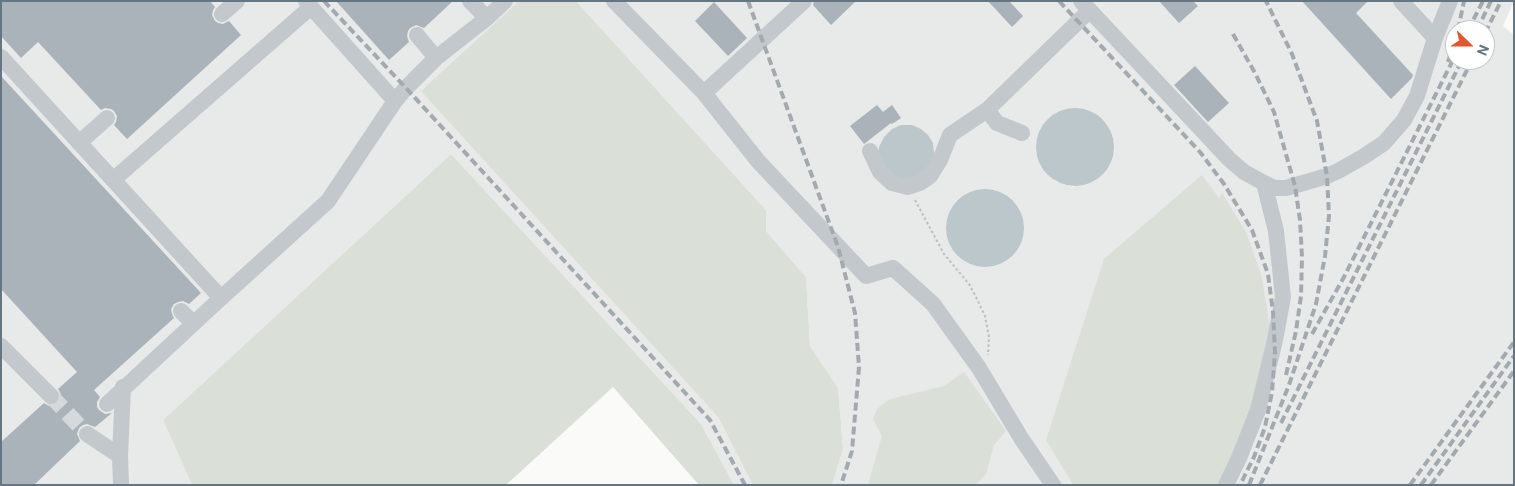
<!DOCTYPE html>
<html>
<head>
<meta charset="utf-8">
<style>
	body { margin:0 }
	#map { position:relative; width:1515px; height:486px; overflow:hidden; background:#fafaf8; font-family:Roboto,sans-serif }
	canvas { display:block }
	.frame { position:absolute; inset:0; border:2px solid #657683; pointer-events:none }
	.north { position:absolute; left:1445px; top:20px; width:50px; height:50px; box-sizing:border-box; background:#fff; border:1px solid #c1c8cd; border-radius:50%; rotate:112deg; font-size:14px; font-weight:700; line-height:20px; text-align:center; color:#657683 }
	.north::after { content:''; display:block; margin:auto; width:18px; height:22px; background:#e4572e; clip-path:polygon(50% 0,100% 100%,50% 72%,0 100%) }
</style>
</head>
<body>
<div id="map">
<canvas width="1515" height="486"></canvas>
<div class="frame"></div>
<div class="north">N</div>
</div>
<script>
const ctx = document.querySelector('canvas').getContext('2d');
ctx.lineJoin = 'round';
function fill(path, color) { ctx.fillStyle = color; ctx.fill(path, 'evenodd'); }
const poly = rows => new Path2D(rows.map(r => 'M' + r).join(''));
function strokePath(path, color, width, dash) { ctx.strokeStyle = color; ctx.lineWidth = width; ctx.lineCap = dash ? 'butt' : 'round'; ctx.setLineDash(dash || []); ctx.stroke(path); }
fill(poly([
	[1,1,519,1,422,91,718,417,753,485,734,485,701,424,451,154,163,420,192,485,1,485],
	[576,1,1514,1,1503,26,1514,35,1514,485,1220,485,1046,439,1073,485,832,485,843,449,838,388,810,346,806,277,766,231,766,210],
	[1455,30,1485,30,1485,60,1455,60],
	[1106,123,1112,134,1114,148,1074,187,1057,182,1044,171]
]), '#e8e9e9');
fill(poly([
	[519,1,576,1,766,210,766,231,806,277,810,346,838,388,843,449,832,485,753,485,718,417,421,91],
	[451,154,701,424,734,485,699,485,613,387,506,485,192,485,163,420],
	[1202,175,1219,198,1222,193,1246,232,1261,274,1270,326,1254,401,1220,485,1073,485,1046,440,1104,259],
	[964,372,1006,431,994,445,986,474,975,485,868,485,882,436,873,419,877,409,890,399,944,386]
]), '#dadfd7');
fill(poly([
	'1036 147a39 39 0 1 1 78 0a39 39 0 1 1-78 0Z',
	[901,125,912,125,921,129,928,135,933,143,934,154,931,165,913,179,902,180,891,176,879,157,879,147,884,137,892,129],
	'946 228a39 39 0 1 1 78 0a39 39 0 1 1-78 0Z'
]), '#bbc7cb');
fill(poly([
	[1,1,210,1,215,7,213,10,212,15,215,21,218,23,223,24,229,21,241,35,127,139,114,125,116,122,117,116,114,111,111,109,105,108,101,110,38,42,21,58,1,36],
	[336,1,453,1,424,28,416,25,410,28,408,31,407,36,409,42,389,60],
	[814,1,856,1,831,25,813,5],
	[988,1,1009,1,1023,16,1012,27],
	[1159,1,1193,1,1198,6,1179,23],
	[1302,1,1368,1,1356,13,1413,75,1412,78,1391,99],
	[714,2,747,38,728,56,695,21],
	[1195,66,1229,103,1208,122,1174,85],
	[1,76,201,293,189,304,183,301,178,302,174,304,171,309,172,314,174,318,94,390,100,397,97,402,97,407,99,410,105,414,112,413,95,427,87,424,83,425,79,428,77,434,80,441,34,485,1,485,1,442,44,403,49,406,54,405,58,403,61,398,61,394,58,389,77,372,1,289],
	[877,105,883,112,892,105,901,118,892,124,891,123,864,144,850,126]
]), '#aab3b9');
strokePath(poly([
	[51,396,87,434]
]), '#d5d9db', 16, [16, 8]);
strokePath(poly([
	[915,200,944,254,969,284,976,297,985,316,989,337,988,355]
]), '#bbbfc2', 2, [2.5, 2.5]);
strokePath(poly([
	[470,1,487,18],
	[614,1,704,93,804,1],
	[1081,1,1229,159,1244,172,1264,183,1274,188,1286,188,1327,176,1338,171,1363,157,1384,143,1404,120,1417,96,1435,38,1450,1],
	[1401,1,1435,38],
	[311,7,395,101,406,88,436,58,487,18,505,1],
	[222,14,237,1],
	[417,35,436,58],
	[1,57,221,298,107,404],
	[704,93,758,161,866,276,893,268,933,304,979,368,1021,438,1053,485],
	[987,110,997,123,1022,133],
	[79,143,107,118],
	[870,151,880,172,892,183,908,187,920,183,930,176,940,160,950,135,987,110,1089,11],
	[113,180,311,7,306,1],
	[221,298,328,201,395,101],
	[181,311,193,323],
	[1,346,51,396],
	[87,434,120,456],
	[121,485,120,456,123,387],
	[1226,485,1239,458,1258,410,1275,340,1283,297,1276,231,1264,183]
]), '#c3c8cc', 16);
strokePath(poly([
	[324,1,406,88,710,420,745,485],
	[748,1,838,247,855,313,859,367,852,451,841,485],
	[1059,1,1200,152,1224,184,1252,230,1268,274,1273,312,1275,352,1272,392,1265,427,1254,457,1240,485],
	[1458,30,1464,1],
	[1468,30,1483,1],
	[1477,30,1491,1],
	[1485,33,1501,1],
	[1233,34,1255,73,1274,112,1295,186,1300,220,1302,257,1301,296,1296,331,1286,375],
	[1448,62,1455,41],
	[1312,334,1344,277,1455,56],
	[1281,423,1462,60],
	[1249,485,1289,385,1316,304,1325,256,1329,216,1327,176,1317,121,1292,54,1266,1],
	[1260,485,1472,60],
	[1410,485,1514,342],
	[1421,485,1514,356],
	[1431,485,1514,371]
]), '#a2aab0', 4, [8, 4]);
</script>
</body>
</html>
